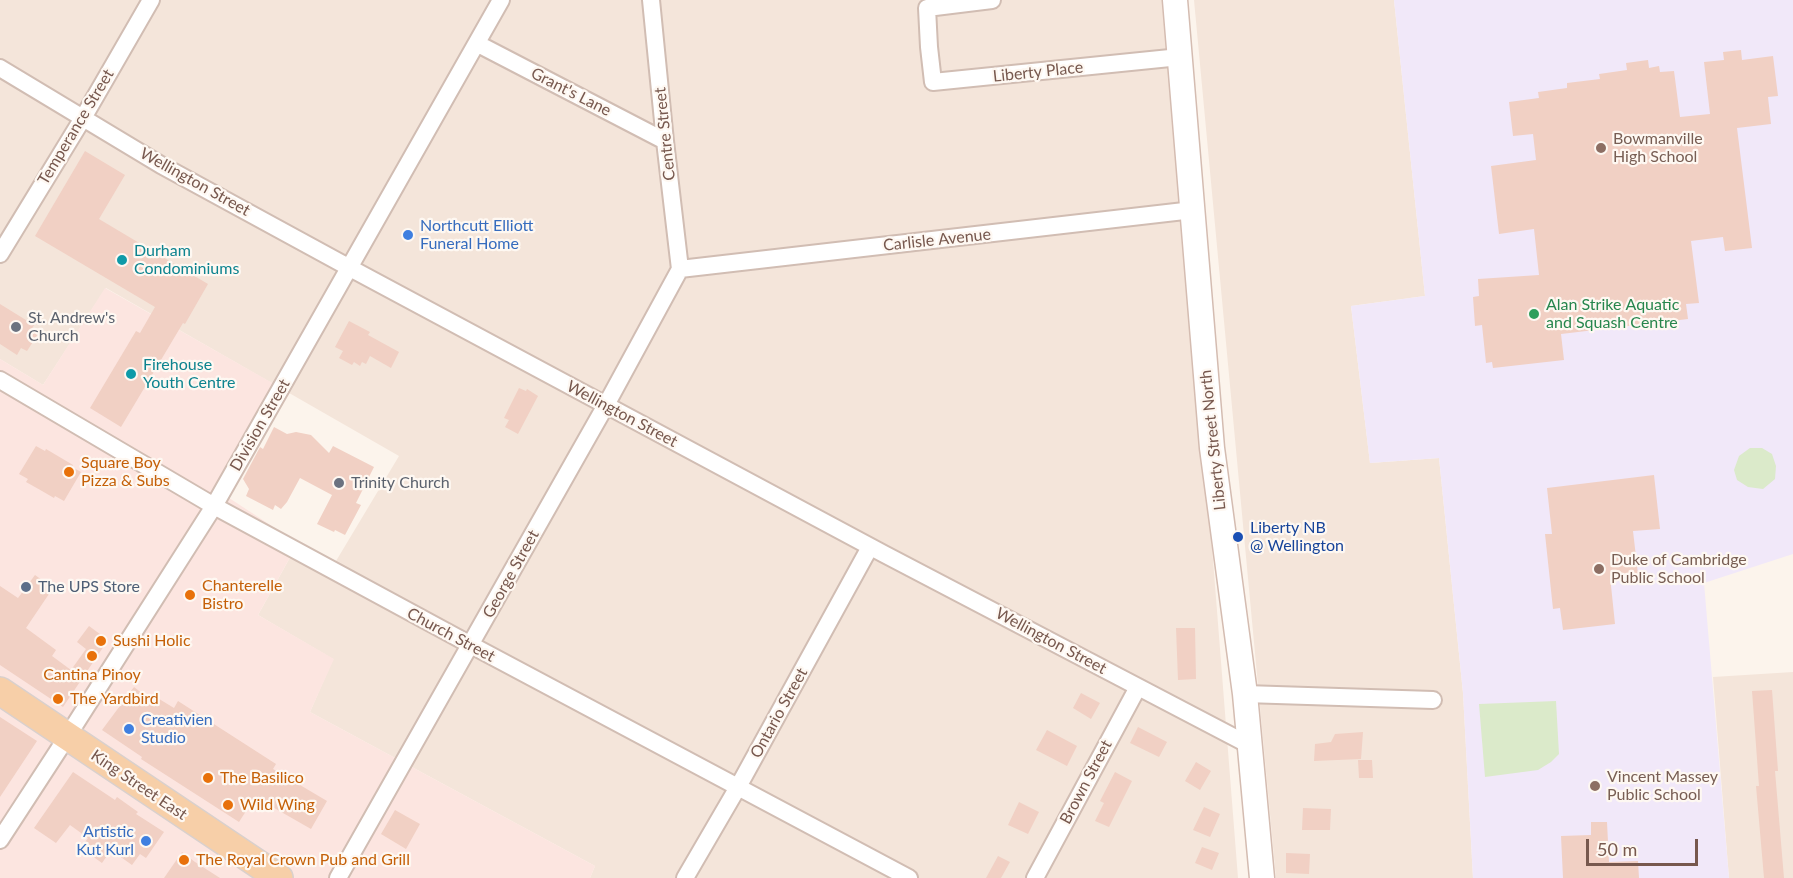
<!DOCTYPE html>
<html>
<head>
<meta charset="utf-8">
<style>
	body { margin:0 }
	#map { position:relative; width:1793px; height:878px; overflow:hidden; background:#fcf4ec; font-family:Lato,sans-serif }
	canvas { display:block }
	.scale { position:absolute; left:1586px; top:839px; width:112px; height:27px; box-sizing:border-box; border:3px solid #77584e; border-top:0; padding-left:8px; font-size:18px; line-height:21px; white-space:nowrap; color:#77584e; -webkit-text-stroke:4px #fef8f2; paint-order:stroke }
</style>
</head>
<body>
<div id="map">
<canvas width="1793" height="878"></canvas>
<div class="scale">50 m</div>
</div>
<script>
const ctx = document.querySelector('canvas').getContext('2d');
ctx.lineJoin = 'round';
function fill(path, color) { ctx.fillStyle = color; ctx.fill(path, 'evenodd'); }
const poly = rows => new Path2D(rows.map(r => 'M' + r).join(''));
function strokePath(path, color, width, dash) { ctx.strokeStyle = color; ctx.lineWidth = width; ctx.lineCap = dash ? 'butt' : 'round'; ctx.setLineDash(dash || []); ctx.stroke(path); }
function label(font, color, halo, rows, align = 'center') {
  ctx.font = font + ' Lato,sans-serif'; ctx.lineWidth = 4.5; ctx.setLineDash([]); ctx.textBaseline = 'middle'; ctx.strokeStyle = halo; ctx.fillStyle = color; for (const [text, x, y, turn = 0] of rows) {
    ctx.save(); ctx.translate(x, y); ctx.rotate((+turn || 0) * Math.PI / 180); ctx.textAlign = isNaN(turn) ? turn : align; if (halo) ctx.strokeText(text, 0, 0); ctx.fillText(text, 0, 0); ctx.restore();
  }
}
fill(poly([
	[0,0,1169,0,1238,878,590,878,595,866,310,712,333,659,258,615,298,543,336,561,399,456,106,288,43,385,0,359],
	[1194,0,1394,0,1425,296,1351,306,1370,463,1439,458,1463,693,1473,878,1276,878],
	[1793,672,1793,878,1729,878,1713,677]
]), '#f4e5da');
fill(poly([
	[105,288,290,393,226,496,298,543,258,615,334,659,310,712,595,866,590,878,0,878,0,359,43,385]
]), '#fce5e0');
fill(poly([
	[1394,0,1793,0,1793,554,1704,583,1729,878,1473,878,1463,693,1439,458,1370,463,1351,306,1425,296]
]), '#f1e8f9');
fill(poly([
	[1750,448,1762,448,1772,454,1776,466,1775,479,1763,489,1748,487,1737,480,1734,470,1739,456],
	[1556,701,1559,754,1551,762,1538,770,1485,777,1479,704]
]), '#dbeaca');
fill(poly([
	[1741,50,1742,60,1773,56,1778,96,1768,97,1771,124,1737,128,1752,248,1725,251,1723,237,1691,241,1699,303,1686,304,1688,319,1561,334,1564,360,1493,368,1492,362,1486,363,1482,325,1475,326,1473,297,1479,296,1478,279,1539,275,1534,229,1499,234,1491,166,1536,160,1533,134,1513,136,1509,102,1539,98,1538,92,1567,88,1567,83,1600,79,1599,74,1627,70,1626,63,1648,60,1649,68,1659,66,1660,72,1674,71,1680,117,1710,114,1704,62,1724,60,1723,52],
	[85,151,125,175,99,219,208,284,185,324,183,323,121,427,90,408,136,331,140,333,155,307,35,236],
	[0,304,34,325,31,330,38,334,27,351,21,348,17,355,0,344],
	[349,321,370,332,368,335,399,352,391,368,370,356,366,364,362,362,360,366,354,362,352,365,339,358,343,351,335,347],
	[519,388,526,391,527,389,538,396,518,434,505,427,509,420,504,418],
	[274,427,287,434,296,432,311,435,329,453,333,446,374,467,356,503,361,505,345,535,335,530,334,532,317,524,332,495,300,478,287,502,281,509,275,505,273,510,246,496,249,489,243,479,260,447,263,449],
	[36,446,45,451,46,449,73,465,72,467,81,472,64,501,55,496,54,498,42,491,26,482,28,479,19,474],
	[1654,475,1660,529,1633,531,1638,574,1610,576,1615,624,1563,630,1560,608,1553,609,1545,534,1552,534,1547,488],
	[35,575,53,588,26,628,56,650,52,656,71,670,86,649,77,642,89,626,108,640,63,707,0,665,0,586,18,598],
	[1176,628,1195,628,1196,679,1178,680],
	[134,687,148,698,151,694,174,708,178,701,276,764,273,769,327,801,311,829,255,797,239,822,141,759,142,757,102,730],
	[1772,690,1778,771,1775,771,1784,878,1764,878,1756,786,1759,786,1752,691],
	[1081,693,1100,703,1091,719,1073,708],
	[0,717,37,741,0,797],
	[1138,727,1167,742,1159,757,1130,743],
	[1047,730,1077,746,1067,766,1036,750],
	[1363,732,1361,759,1314,761,1315,744,1331,742,1335,734],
	[1358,760,1372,760,1373,778,1359,778],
	[1196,762,1211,771,1200,790,1185,781],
	[73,772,115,800,117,797,138,812,136,814,164,832,146,858,140,854,132,865,111,850,102,863,81,848,88,838,70,825,56,843,34,828],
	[1115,772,1132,781,1109,827,1095,821,1104,803,1100,801],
	[1019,802,1039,812,1028,834,1008,825],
	[1204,807,1220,814,1210,837,1193,830],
	[1303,808,1331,809,1330,830,1302,830],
	[395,810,420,824,406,849,381,834],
	[1591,822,1607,822,1609,862,1638,861,1639,878,1563,878,1561,836,1591,835],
	[1202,847,1219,853,1212,870,1195,863],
	[182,852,195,862,220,878,164,878],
	[1286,853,1310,854,1309,874,1286,873],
	[998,856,1010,862,1001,878,986,878]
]), '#f1d0c4');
const minor = poly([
	[651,0,665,141,680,269],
	[992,0,927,8,929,47,933,82,1180,57],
	[478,44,665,141],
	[0,68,161,165,350,268,884,554,1251,746],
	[0,254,83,118,151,0],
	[680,269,1193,210],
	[0,380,214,506,471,645,909,878],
	[1245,694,1433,700],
	[0,840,67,737,214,506,501,0],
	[338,878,606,405,680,269],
	[685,878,738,787,870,547],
	[1035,878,1138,687]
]);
const secondary = poly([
	[1175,0,1212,448,1245,694,1262,878]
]);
const primary = poly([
	[0,691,279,878]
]);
strokePath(minor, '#d1bdb3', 20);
strokePath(secondary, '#d4bcb1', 27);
strokePath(primary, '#d9d0cd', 30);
strokePath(minor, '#fff', 16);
strokePath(secondary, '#fff', 24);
strokePath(primary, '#f7cfa8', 27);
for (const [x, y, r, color] of [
	[1601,148,6,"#8d6e63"],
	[408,235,6,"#3f7fe0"],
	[122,260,6,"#0f9aa8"],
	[1534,314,6,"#2e9e5b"],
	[16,327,6,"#6b7280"],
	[131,374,6,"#0f9aa8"],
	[69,472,6,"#e8710a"],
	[339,483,6,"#6b7280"],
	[1238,537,6,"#1a4fb4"],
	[1599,569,6,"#8d6e63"],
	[26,587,6,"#5c6f8a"],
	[190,595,6,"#e8710a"],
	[101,641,6,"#e8710a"],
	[92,656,6,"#e8710a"],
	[58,699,6,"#e8710a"],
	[129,729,6,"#3f7fe0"],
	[208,778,6,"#e8710a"],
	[1595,786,6,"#8d6e63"],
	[228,805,6,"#e8710a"],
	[146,841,6,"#3f7fe0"],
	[184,860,6,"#e8710a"]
]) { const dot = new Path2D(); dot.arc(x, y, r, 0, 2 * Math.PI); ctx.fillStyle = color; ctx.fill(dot); strokePath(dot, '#fef8f2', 2); }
label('16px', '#77584e', '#fef8f2', [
	["Liberty Place",1038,72,-6],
	["Grant's Lane",571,92,27],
	["Temperance Street",76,127,-59],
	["Centre Street",665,134,-96],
	["Wellington Street",195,182,29],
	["Carlisle Avenue",937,240,-6],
	["Wellington Street",622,414,28],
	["Division Street",260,425,-60],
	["Liberty Street North",1213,440,-96],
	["George Street",511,574,-61],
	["Church Street",451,635,28],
	["Wellington Street",1051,641,28],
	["Ontario Street",779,713,-61],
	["Brown Street",1086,782,-62],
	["King Street East",139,785,34]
]);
label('16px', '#785e54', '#fef8f2', [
	["Bowmanville",1613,139],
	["High School",1613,157],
	["Duke of Cambridge",1611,560],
	["Public School",1611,578],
	["Vincent Massey",1607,777],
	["Public School",1607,795]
], 'left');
label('16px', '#366cbe', '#fef8f2', [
	["Northcutt Elliott",420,226],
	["Funeral Home",420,244],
	["Creativien",141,720],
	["Studio",141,738],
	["Artistic",134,832,"right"],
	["Kut Kurl",134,850,"right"]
], 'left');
label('16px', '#0d838f', '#fef8f2', [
	["Durham",134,251],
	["Condominiums",134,269],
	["Firehouse",143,365],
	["Youth Centre",143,383]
], 'left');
label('16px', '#27864d', '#fef8f2', [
	["Alan Strike Aquatic",1546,305],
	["and Squash Centre",1546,323]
], 'left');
label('16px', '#5b616d', '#fef8f2', [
	["St. Andrew's",28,318],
	["Church",28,336],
	["Trinity Church",351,483]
], 'left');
label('16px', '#c56008', '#fef8f2', [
	["Square Boy",81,463],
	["Pizza & Subs",81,481],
	["Chanterelle",202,586],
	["Bistro",202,604],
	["Sushi Holic",113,641],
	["Cantina Pinoy",92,675,"center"],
	["The Yardbird",70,699],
	["The Basilico",220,778],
	["Wild Wing",240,805],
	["The Royal Crown Pub and Grill",196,860]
], 'left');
label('16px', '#164399', '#fef8f2', [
	["Liberty NB",1250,528],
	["@ Wellington",1250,546]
], 'left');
label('16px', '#4e5e75', '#fef8f2', [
	["The UPS Store",38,587]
], 'left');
</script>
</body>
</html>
